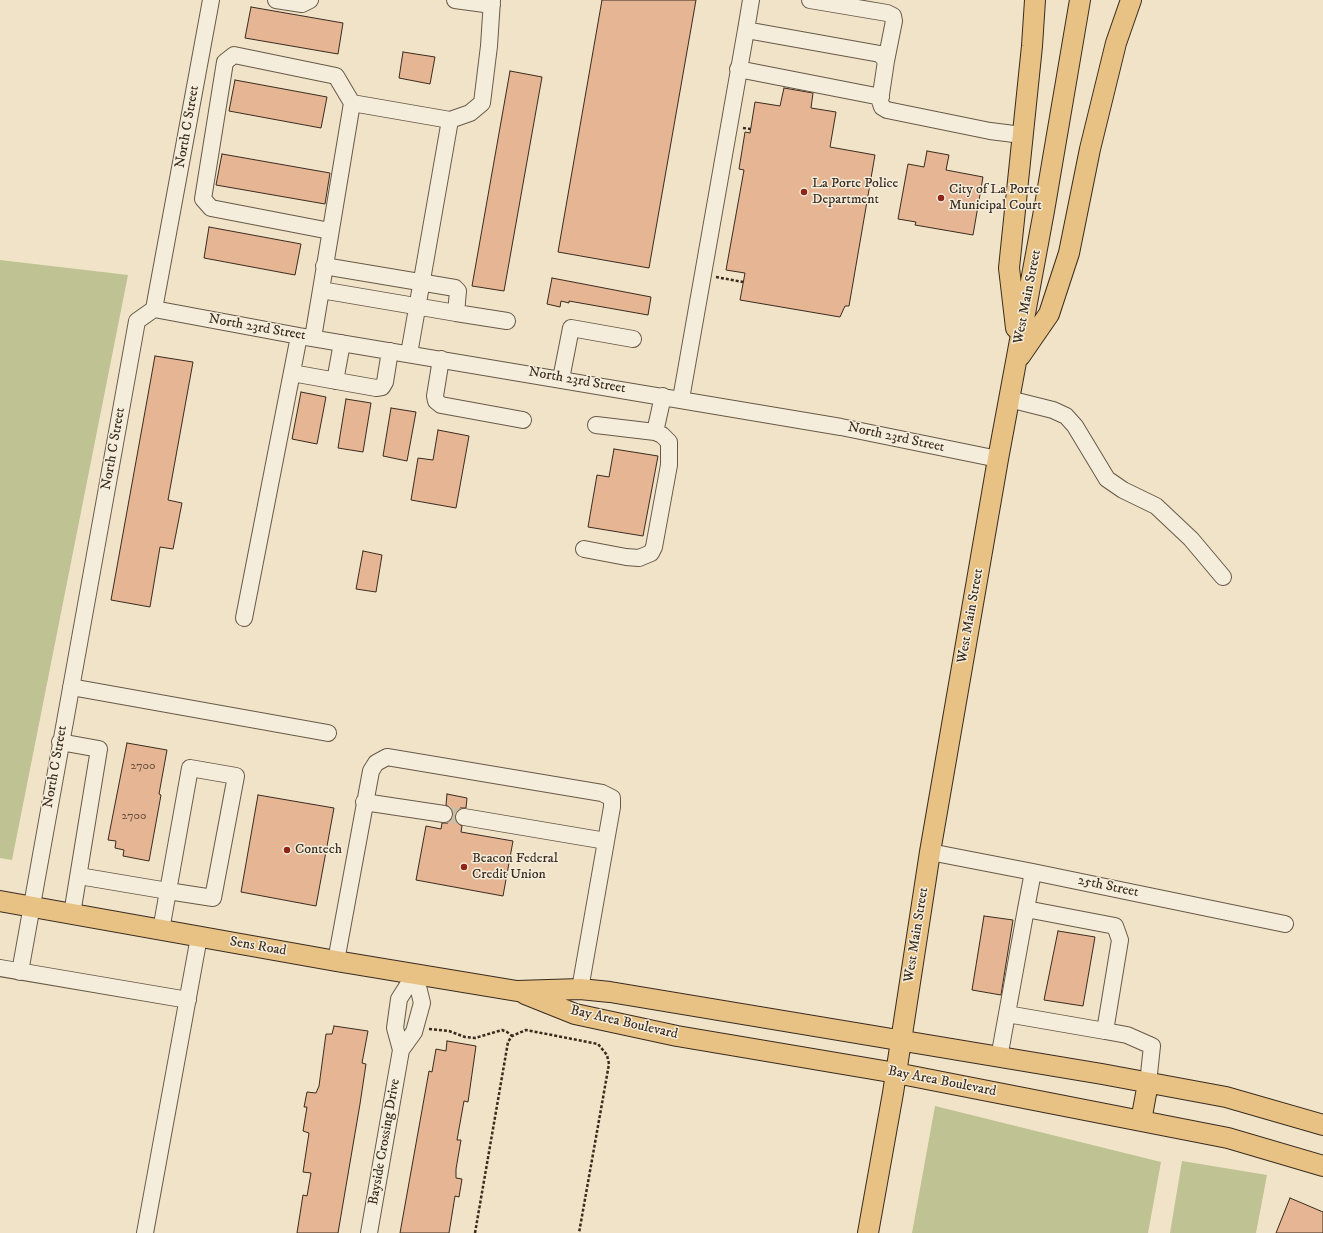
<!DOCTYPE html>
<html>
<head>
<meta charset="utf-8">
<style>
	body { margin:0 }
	canvas { display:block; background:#f0e3c7 }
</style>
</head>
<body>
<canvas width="1323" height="1233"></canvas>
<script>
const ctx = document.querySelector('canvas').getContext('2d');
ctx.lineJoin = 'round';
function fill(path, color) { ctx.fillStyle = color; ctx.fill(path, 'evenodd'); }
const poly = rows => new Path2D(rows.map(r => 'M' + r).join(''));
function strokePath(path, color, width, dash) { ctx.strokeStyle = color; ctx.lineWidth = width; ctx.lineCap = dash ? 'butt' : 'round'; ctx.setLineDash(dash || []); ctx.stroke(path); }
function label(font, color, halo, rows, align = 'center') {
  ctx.font = font + ' "IM FELL DW Pica",serif'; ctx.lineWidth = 3; ctx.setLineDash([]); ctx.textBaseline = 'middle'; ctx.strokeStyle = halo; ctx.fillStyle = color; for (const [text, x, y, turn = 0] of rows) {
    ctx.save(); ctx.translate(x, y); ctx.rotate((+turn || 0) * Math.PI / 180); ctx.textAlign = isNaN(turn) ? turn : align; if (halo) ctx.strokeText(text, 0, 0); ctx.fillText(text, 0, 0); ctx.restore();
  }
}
fill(poly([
	[0,260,128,275,12,860,0,858],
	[935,1106,1161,1162,1148,1233,912,1233],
	[1182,1161,1267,1175,1256,1233,1170,1233]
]), '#bfc292');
const building = poly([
	[602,0,696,0,649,268,558,252,602,0],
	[251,7,343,23,338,54,245,38,251,7],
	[403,52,435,57,430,84,399,78,403,52],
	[510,71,542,77,504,291,472,286,510,71],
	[235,80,327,97,321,128,229,111,235,80],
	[784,88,813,93,811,108,836,112,830,147,875,155,849,306,845,306,840,317,740,300,745,273,726,270,744,170,739,169,745,132,750,133,755,102,780,106,784,88],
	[927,151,949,155,946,170,983,177,973,235,915,225,916,222,898,219,908,164,924,167,927,151],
	[222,154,330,173,325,204,216,185,222,154],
	[209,227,301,244,295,275,204,258,209,227],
	[552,278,651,297,648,315,569,301,569,303,561,301,560,307,547,304,552,278],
	[155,356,193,362,168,500,182,503,173,549,160,547,150,607,111,600,155,356],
	[301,392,326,397,317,444,292,439,301,392],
	[346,399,371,403,363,452,338,448,346,399],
	[391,408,416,412,407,461,383,456,391,408],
	[438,430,469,436,456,508,411,500,418,458,433,460,438,430],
	[614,449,658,456,643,536,588,527,597,475,609,477,614,449],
	[363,551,382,555,376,592,356,589,363,551],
	[127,743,167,750,159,794,161,795,149,861,123,856,124,850,115,848,116,841,108,840,127,743],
	[447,794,467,798,466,808,460,808,455,815,455,821,462,826,461,832,513,841,503,896,416,880,426,826,441,829,442,823,448,823,453,816,453,810,446,805,447,794],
	[258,795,334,808,316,906,241,892,258,795],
	[984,916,1013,920,1001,995,972,990,984,916],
	[1058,931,1095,937,1083,1006,1044,1000,1058,931],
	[334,1026,368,1031,362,1063,366,1064,360,1104,338,1233,297,1233,303,1195,307,1196,311,1173,303,1172,309,1133,303,1131,307,1107,304,1107,307,1092,316,1093,319,1086,326,1034,332,1034,334,1026],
	[447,1041,476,1046,468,1102,464,1101,457,1140,461,1140,456,1169,456,1178,462,1179,459,1197,455,1196,449,1233,400,1233,429,1071,432,1072,436,1049,446,1051,447,1041],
	[1290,1198,1323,1212,1323,1233,1276,1233,1290,1198]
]);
fill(building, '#e5b594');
strokePath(building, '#3a2b1f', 1);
strokePath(poly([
	[444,814,464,817]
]), '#ccbea5', 16, [16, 8]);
const minor = poly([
	[276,0,302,4,310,0],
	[455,0,492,5],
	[810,0,887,13,893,16,894,21,886,61],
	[746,30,751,0],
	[738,69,881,97],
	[330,231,211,208,203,199,225,62,234,55,336,76,352,103],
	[324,266,455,288,458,291,456,313,507,321],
	[321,290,456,313],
	[154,309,299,336,841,427,998,459],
	[313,338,352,103,450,120],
	[409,354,450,120,470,113,482,103,489,46,492,0],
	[441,359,435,396,436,401,441,405,523,420],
	[292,373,376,388,382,387,385,382,390,351],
	[561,379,571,328,633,339],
	[335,381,342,343],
	[681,399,746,30,880,54,886,61,880,101,882,107,887,110,990,131,1022,135],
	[1009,399,1053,410,1066,416,1075,426,1107,479,1123,490,1156,506,1191,539,1223,577],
	[655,432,663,396],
	[584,549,626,557,639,558,651,553,654,547,669,465,669,442,662,435,655,432,596,425],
	[244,618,299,336],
	[71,687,328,733],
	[60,742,99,749,72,914],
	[190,768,236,776,213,898,168,891,190,768],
	[364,802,444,814],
	[464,817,606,841],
	[930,852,1033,872,1285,924],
	[79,876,168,891,161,930],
	[1026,909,1033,872],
	[336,961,371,771,376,763,387,757,602,793,612,798,612,807,580,989],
	[0,968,188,1000],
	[20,972,137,321,154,309,211,0],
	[1007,1014,1105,1031],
	[401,1050,414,1032,422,1003,415,974],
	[999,1058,1026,909,1115,926,1120,940,1105,1031,1127,1035,1152,1046,1148,1083],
	[145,1233,199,937],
	[369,1233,401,1050,395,1028,399,999,415,974]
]);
const major = poly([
	[1016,328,1009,268,1032,46,1035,0],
	[1020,356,1049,314,1069,253,1090,149,1116,43,1131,0],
	[0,901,336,961,517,991,580,989,610,992,1102,1074,1226,1097,1323,1125],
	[525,994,575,1014,677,1036,896,1073,1228,1138,1323,1166],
	[1141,1121,1148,1083],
	[868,1233,893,1093,930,852,998,459,1044,211,1080,0]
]);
strokePath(minor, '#685949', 18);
strokePath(major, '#3a2b1f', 22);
strokePath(poly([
	[743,128,751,129],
	[716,277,743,282],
	[429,1029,449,1031,465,1037,475,1038,502,1030,507,1032,512,1036],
	[475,1233,508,1042,512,1036,526,1030,598,1044,607,1055,609,1064,579,1233]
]), '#3a2b1f', 2.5, [3, 2]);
strokePath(minor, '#f5eddb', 16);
strokePath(major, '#e8c284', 20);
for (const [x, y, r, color] of [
	[804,192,4,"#8f2418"],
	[941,198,4,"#8f2418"],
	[287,850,4,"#8f2418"],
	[464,867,4,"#8f2418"]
]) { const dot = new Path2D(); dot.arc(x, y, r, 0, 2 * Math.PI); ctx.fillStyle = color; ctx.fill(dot); strokePath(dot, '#f5eddb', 1.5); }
label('12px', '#654e3c', null, [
	["2700",143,767],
	["2700",134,817]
]);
label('14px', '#3a2b1f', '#f5eddb', [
	["North C Street",188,127,-80],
	["West Main Street",1028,297,-79],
	["North 23rd Street",257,328,10],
	["North 23rd Street",577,381,10],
	["North 23rd Street",896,438,12],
	["North C Street",114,449,-80],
	["West Main Street",971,616,-80],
	["North C Street",56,767,-80],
	["25th Street",1108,887,12],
	["West Main Street",917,935,-81],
	["Sens Road",258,947,10],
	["Bay Area Boulevard",624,1023,13],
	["Bay Area Boulevard",942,1082,11],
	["Bayside Crossing Drive",385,1142,-80]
]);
label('14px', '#3a2b1f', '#f5eddb', [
	["La Porte Police",812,184],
	["Department",812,200],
	["City of La Porte",949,190],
	["Municipal Court",949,206],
	["Contech",295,850],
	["Beacon Federal",472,859],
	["Credit Union",472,875]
], 'left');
</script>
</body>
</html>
